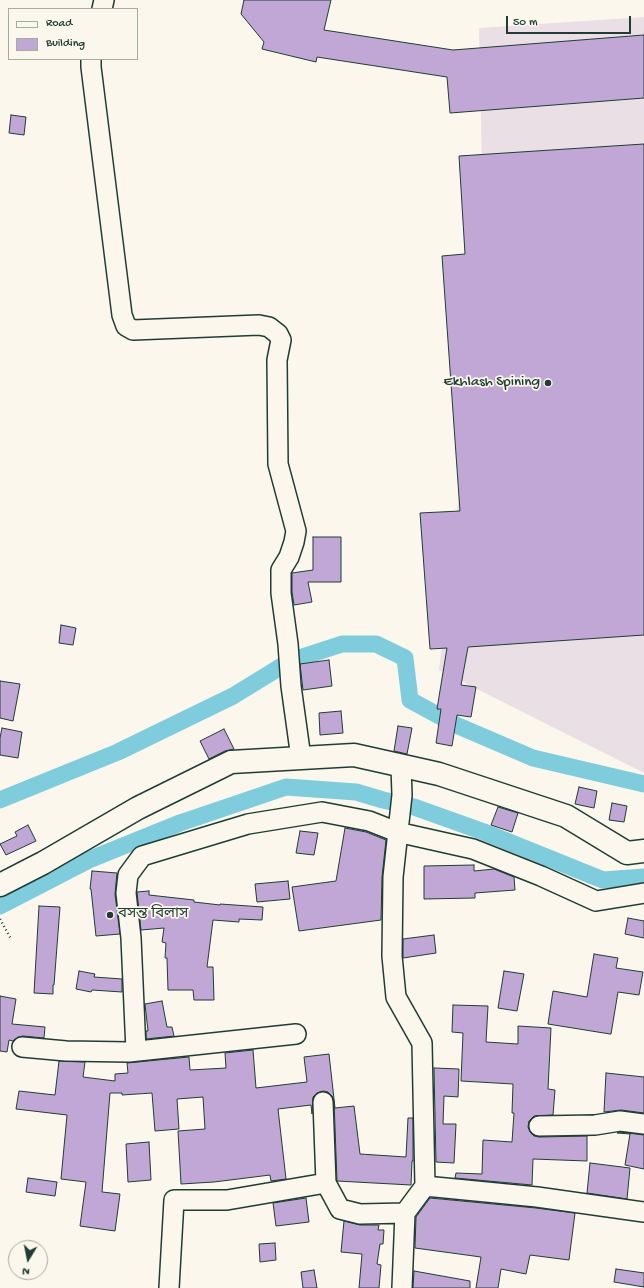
<!DOCTYPE html>
<html>
<head>
<meta charset="utf-8">
<style>
	body { margin:0 }
	#map { position:relative; width:644px; height:1288px; overflow:hidden; background:#fbf7ec; font-family:"Gochi Hand",sans-serif }
	canvas { display:block }
	.legend { position:absolute; left:8px; top:8px; width:130px; height:52px; box-sizing:border-box; background:#fbf7ec; border:1px solid #a3ada2; margin:0; padding:5px 7px; list-style:none; font-size:12px; color:#1f3d34 }
	.legend li { display:flex; align-items:center; gap:8px; height:20px }
	.legend b { width:20px; border:1px solid #a3ada2 }
	.north { position:absolute; left:8px; top:1240px; width:40px; height:40px; box-sizing:border-box; background:#fbf7ec; border:1px solid #a3ada2; border-radius:50%; rotate:190deg; font-size:11px; font-weight:700; line-height:16px; text-align:center; color:#1f3d34 }
	.north::after { content:''; display:block; margin:auto; width:14px; height:18px; background:#1f3d34; clip-path:polygon(50% 0,100% 100%,50% 72%,0 100%) }
	.scale { position:absolute; left:506px; top:16px; width:125px; height:18px; box-sizing:border-box; border:2px solid #1f3d34; border-top:0; padding-left:5px; font-size:12px; line-height:14px; white-space:nowrap; color:#1f3d34; -webkit-text-stroke:3px #fbf7ec; paint-order:stroke }
</style>
</head>
<body>
<div id="map">
<canvas width="644" height="1288"></canvas>
<ul class="legend">
<li><b style="height:5px;background:#fbf7ec"></b>Road</li>
<li><b style="height:11px;background:#c1a7d5"></b>Building</li>
</ul>
<div class="north">N</div>
<div class="scale">50 m</div>
</div>
<script>
const ctx = document.querySelector('canvas').getContext('2d');
ctx.lineJoin = 'round';
function fill(path, color) { ctx.fillStyle = color; ctx.fill(path, 'evenodd'); }
const poly = rows => new Path2D(rows.map(r => 'M' + r).join(''));
function strokePath(path, color, width, dash) { ctx.strokeStyle = color; ctx.lineWidth = width; ctx.lineCap = dash ? 'butt' : 'round'; ctx.setLineDash(dash || []); ctx.stroke(path); }
function label(font, color, halo, rows, align = 'center') {
  ctx.font = font + ' "Gochi Hand","Noto Sans Bengali",sans-serif'; ctx.lineWidth = 3.5; ctx.setLineDash([]); ctx.textBaseline = 'middle'; ctx.strokeStyle = halo; ctx.fillStyle = color; for (const [text, x, y, turn = 0] of rows) {
    ctx.save(); ctx.translate(x, y); ctx.rotate((+turn || 0) * Math.PI / 180); ctx.textAlign = isNaN(turn) ? turn : align; if (halo) ctx.strokeText(text, 0, 0); ctx.fillText(text, 0, 0); ctx.restore();
  }
}
fill(poly([
	[644,17,644,773,439,670,484,266,479,28]
]), '#eadfe5');
strokePath(poly([
	[0,800,118,752,233,696,290,661,342,644,376,644,405,658,410,700,456,725,533,758,644,784],
	[0,906,91,859,180,823,286,787,356,792,383,800,414,807,484,832,603,880,644,877]
]), '#7fcddc', 17);
const building = poly([
	[244,0,331,0,324,30,453,50,644,35,644,98,450,113,447,77,317,57,316,62,262,49,264,42,241,14,244,0],
	[11,115,26,117,24,135,9,133,11,115],
	[644,144,644,635,468,647,461,685,476,687,471,717,457,715,452,746,436,743,441,709,437,709,447,648,430,649,420,513,460,511,442,256,465,254,459,156,644,144],
	[313,537,341,537,341,582,308,582,312,602,294,605,292,592,292,573,313,570,313,537],
	[61,625,76,628,73,645,59,643,61,625],
	[329,660,332,686,303,690,300,664,329,660],
	[0,681,20,684,13,721,0,718,0,681],
	[341,711,343,733,320,735,319,713,341,711],
	[398,726,412,728,407,754,394,751,398,726],
	[2,728,22,732,18,758,0,755,0,738,2,728],
	[224,729,234,749,225,751,209,759,200,741,224,729],
	[579,787,597,791,594,808,575,804,579,787],
	[612,803,627,806,624,822,609,820,612,803],
	[498,807,518,813,512,832,491,825,498,807],
	[28,825,36,841,6,855,0,844,17,836,15,832,28,825],
	[345,828,366,832,386,840,382,877,381,920,299,931,292,887,336,881,345,828],
	[300,831,318,833,314,855,296,853,300,831],
	[474,865,474,871,494,869,514,877,515,890,475,893,475,898,424,899,424,866,474,865],
	[92,871,117,873,115,894,120,934,96,936,91,889,90,889,92,871],
	[288,881,290,899,257,902,255,884,288,881],
	[149,891,149,895,194,900,194,902,220,905,220,904,263,907,262,920,239,919,239,922,213,920,207,967,213,967,214,1000,194,1000,193,990,168,990,167,958,165,958,166,943,162,942,164,928,141,930,137,892,149,891],
	[39,906,60,907,54,985,53,985,53,994,34,993,39,906],
	[628,918,644,921,644,938,625,934,628,918],
	[434,935,436,953,403,958,403,939,434,935],
	[594,954,618,958,616,968,643,972,639,995,618,992,611,1034,610,1034,548,1024,553,991,587,997,594,954],
	[79,971,95,974,94,977,122,979,122,992,92,990,91,992,76,989,79,971],
	[504,971,524,974,517,1011,498,1008,504,971],
	[0,996,16,999,12,1024,45,1027,44,1038,23,1036,18,1037,13,1041,9,1040,7,1052,0,1051,0,996],
	[162,1001,167,1027,172,1027,174,1036,146,1039,146,1031,148,1031,145,1004,162,1001],
	[453,1005,488,1006,486,1042,518,1044,518,1026,551,1028,548,1089,555,1090,553,1115,534,1116,529,1121,528,1127,530,1132,534,1136,539,1137,587,1136,587,1161,533,1159,532,1185,455,1178,456,1173,482,1174,483,1140,512,1142,514,1113,512,1113,513,1084,461,1081,463,1033,452,1032,453,1005],
	[253,1050,256,1088,307,1082,304,1057,329,1054,335,1108,354,1106,360,1154,406,1157,408,1118,413,1118,413,1161,412,1161,411,1185,337,1181,334,1101,332,1096,328,1092,323,1091,317,1093,313,1097,312,1114,311,1105,278,1109,286,1179,271,1181,270,1175,214,1182,181,1184,178,1131,205,1129,203,1097,177,1099,179,1129,155,1131,152,1093,122,1095,122,1093,110,1093,102,1192,120,1194,115,1231,80,1226,86,1182,61,1179,67,1115,16,1109,19,1091,55,1095,59,1061,85,1062,83,1077,115,1081,115,1074,128,1073,127,1063,189,1057,190,1070,226,1068,225,1053,253,1050],
	[434,1068,459,1069,458,1097,444,1096,443,1124,456,1124,454,1163,436,1162,434,1068],
	[606,1073,644,1077,644,1113,621,1110,604,1112,606,1073],
	[620,1132,644,1135,644,1169,625,1165,630,1134,617,1133,620,1132],
	[149,1142,151,1180,128,1182,126,1144,149,1142],
	[590,1163,630,1168,627,1199,587,1193,590,1163],
	[28,1178,57,1182,55,1196,26,1192,28,1178],
	[306,1198,309,1222,276,1226,273,1203,306,1198],
	[430,1198,536,1208,575,1213,569,1260,530,1255,526,1274,501,1269,498,1288,476,1288,481,1257,415,1248,416,1217,430,1198],
	[344,1221,360,1225,379,1225,378,1230,384,1230,383,1244,380,1244,377,1264,381,1265,379,1288,359,1288,362,1254,341,1252,344,1221],
	[275,1243,276,1260,260,1262,259,1244,275,1243],
	[616,1269,644,1273,644,1287,614,1282,616,1269],
	[314,1270,317,1288,303,1288,301,1272,314,1270],
	[414,1271,470,1281,470,1288,413,1288,414,1271]
]);
fill(building, '#c1a7d5');
strokePath(building, '#1f3d34', 1);
const street = poly([
	[102,9,104,0],
	[91,59,91,67,122,315,126,326,133,330,259,325,269,327,278,334,281,340,277,360,278,464,296,531,294,542,289,557,281,570,281,593,288,644,291,686,301,758],
	[401,766,402,795,393,877,392,956,396,997,422,1043,425,1186,405,1213,402,1288],
	[22,1047,66,1051,129,1052,296,1034],
	[136,1051,131,938,126,893,128,875,142,856,248,824,322,812,369,821,397,832,473,849,541,876,596,901,644,893],
	[323,1102,326,1183],
	[539,1126,595,1125,620,1121,644,1124],
	[425,1186,537,1197,644,1212],
	[169,1288,174,1200,227,1200,326,1183,340,1209,360,1214,405,1213]
]);
const secondary = poly([
	[0,885,43,863,138,808,231,762,354,755,439,774,566,816,627,853,644,851]
]);
strokePath(street, '#1f3d34', 22);
strokePath(secondary, '#1f3d34', 25);
strokePath(poly([
	[0,919,11,939]
]), '#1f3d34', 2.5, [1, 3]);
strokePath(street, '#fbf7ec', 19);
strokePath(secondary, '#fbf7ec', 22);
for (const [x, y, r, color] of [
	[548,383,4,"#1f3d34"],
	[110,915,4,"#1f3d34"]
]) { const dot = new Path2D(); dot.arc(x, y, r, 0, 2 * Math.PI); ctx.fillStyle = color; ctx.fill(dot); strokePath(dot, '#fbf7ec', 1.5); }
label('15px', '#1f3d34', '#fbf7ec', [
	["Ekhlash Spining",540,383],
	["বসন্ত বিলাস",118,915,"left"]
], 'right');
</script>
</body>
</html>
